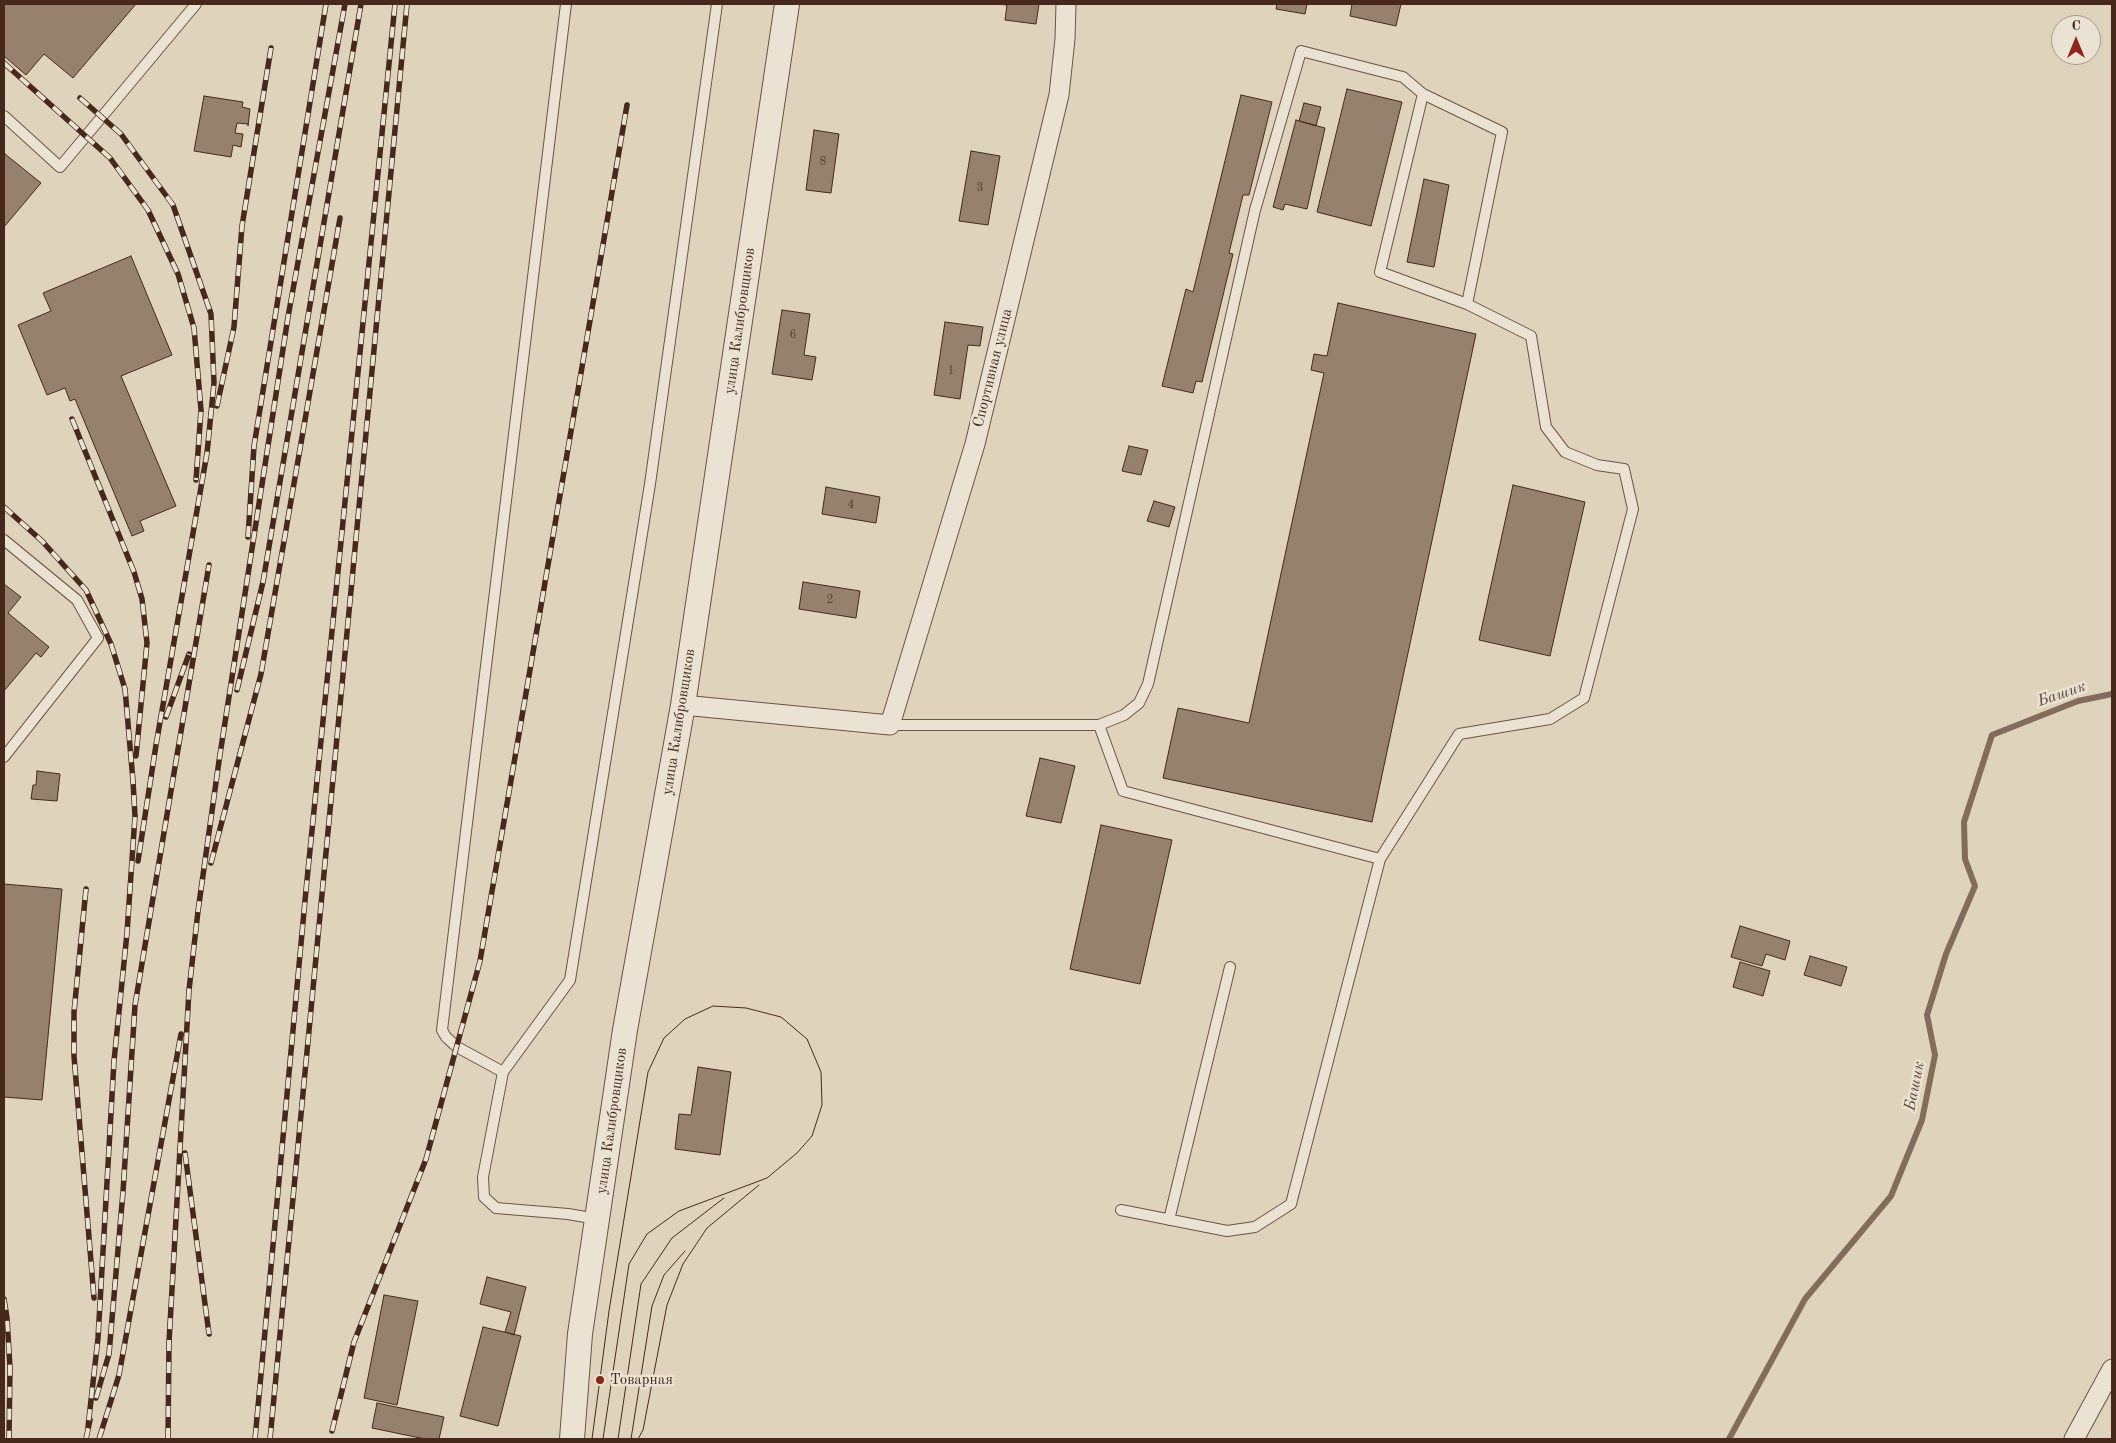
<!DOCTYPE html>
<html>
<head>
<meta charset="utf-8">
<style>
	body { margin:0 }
	#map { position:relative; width:2116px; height:1443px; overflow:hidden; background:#dfd4bb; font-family:"Old Standard TT",serif }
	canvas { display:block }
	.frame { position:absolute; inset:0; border:5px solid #46281d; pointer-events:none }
	.north { position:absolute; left:2051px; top:15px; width:50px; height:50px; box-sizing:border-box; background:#eae3d3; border:1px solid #a8988a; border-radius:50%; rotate:0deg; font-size:14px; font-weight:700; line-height:20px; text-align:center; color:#46281d }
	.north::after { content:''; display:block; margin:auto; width:18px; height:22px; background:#8f2418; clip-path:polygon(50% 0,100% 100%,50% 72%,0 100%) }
</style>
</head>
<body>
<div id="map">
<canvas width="2116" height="1443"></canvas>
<div class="frame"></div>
<div class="north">С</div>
</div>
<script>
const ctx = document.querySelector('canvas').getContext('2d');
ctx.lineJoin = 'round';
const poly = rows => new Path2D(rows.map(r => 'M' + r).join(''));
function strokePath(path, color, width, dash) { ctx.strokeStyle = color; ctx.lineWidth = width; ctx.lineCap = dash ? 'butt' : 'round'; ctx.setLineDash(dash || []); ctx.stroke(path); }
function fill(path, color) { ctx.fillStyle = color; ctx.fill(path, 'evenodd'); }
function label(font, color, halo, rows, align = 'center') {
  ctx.font = font + ' "Old Standard TT",serif'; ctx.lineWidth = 5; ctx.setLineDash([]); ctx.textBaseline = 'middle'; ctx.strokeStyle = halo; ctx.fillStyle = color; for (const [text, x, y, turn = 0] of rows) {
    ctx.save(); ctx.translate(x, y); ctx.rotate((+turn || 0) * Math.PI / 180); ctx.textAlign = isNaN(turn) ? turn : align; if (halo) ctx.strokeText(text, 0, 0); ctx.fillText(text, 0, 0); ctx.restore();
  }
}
strokePath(poly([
	[1729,1439,1805,1299,1891,1196,1922,1120,1935,1055,1927,1015,1946,954,1975,886,1965,859,1964,822,1992,735,2078,701,2112,694]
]), '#836c5b', 6);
const building = poly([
	[4,4,136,4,73,78,44,54,26,75,4,56,4,4],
	[998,4,1039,4,1036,24,1005,20,1007,5,998,4],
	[1277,4,1307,4,1305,14,1276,9,1277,4],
	[1352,4,1401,4,1396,26,1350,16,1352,4],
	[1347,89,1402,102,1371,226,1317,212,1347,89],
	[1241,95,1272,102,1249,195,1243,195,1229,253,1233,254,1202,382,1196,381,1193,393,1162,386,1186,289,1193,292,1241,95],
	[204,96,243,102,242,107,250,109,248,126,248,124,237,123,235,133,243,134,241,147,233,145,231,157,194,151,204,96],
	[1304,103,1321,107,1316,126,1299,121,1304,103],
	[1296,120,1325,128,1307,209,1285,204,1283,210,1273,207,1296,120],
	[814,130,839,134,831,193,806,190,814,130],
	[971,151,1000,156,988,225,959,221,971,151],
	[5,154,41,183,4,227,4,155,5,154],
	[1424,179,1449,185,1434,267,1407,262,1424,179],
	[131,256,172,355,121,376,176,506,140,521,144,531,132,536,75,399,70,401,65,388,47,395,18,325,51,311,43,293,131,256],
	[1338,303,1476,334,1372,822,1163,778,1178,708,1249,723,1324,373,1311,370,1314,354,1327,356,1338,303],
	[782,310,810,314,804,355,816,357,812,380,772,374,782,310],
	[945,322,983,327,980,346,968,345,960,399,934,395,945,322],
	[1129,446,1148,450,1141,475,1122,471,1129,446],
	[1513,485,1585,502,1550,656,1479,640,1513,485],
	[826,487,880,497,876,523,822,514,826,487],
	[1154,501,1175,507,1169,527,1147,521,1154,501],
	[803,582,860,591,856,618,799,609,803,582],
	[4,584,21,597,8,613,49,647,41,657,36,653,4,691,4,584],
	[1040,758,1075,766,1061,823,1026,816,1040,758],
	[37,771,60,774,57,801,31,799,33,785,36,785,37,771],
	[1101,825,1172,840,1140,984,1070,969,1101,825],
	[4,884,62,889,42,1100,4,1097,4,884],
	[1740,926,1790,941,1785,960,1766,954,1762,966,1731,957,1740,926],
	[1810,956,1847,967,1841,986,1804,975,1810,956],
	[1740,962,1770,971,1763,996,1733,987,1740,962],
	[698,1067,731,1072,720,1155,675,1149,679,1114,691,1115,698,1067],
	[487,1277,526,1287,514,1335,505,1332,511,1312,480,1304,487,1277],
	[384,1295,418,1301,397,1405,364,1398,384,1295],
	[483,1327,521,1336,498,1426,460,1416,483,1327],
	[377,1403,444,1417,439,1439,425,1439,372,1428,377,1403]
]);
fill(building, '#96816f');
strokePath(building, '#46281d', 1);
const service = poly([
	[1423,94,1502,132,1467,304],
	[4,116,60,167,196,4],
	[4,540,77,600,98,638,4,757],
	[890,725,1099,725,1124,715,1139,703,1148,684,1255,210,1301,51,1403,77,1423,94,1380,272,1467,304,1531,336,1546,427,1565,452,1597,465,1624,469,1633,509,1584,698,1550,719,1459,734,1380,859],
	[1099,725,1123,791,1380,859,1291,1204,1255,1227,1227,1231,1121,1210],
	[503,1072,457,1047,446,1037,442,1030,566,4],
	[597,1219,568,1214,496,1208,484,1197,483,1177,503,1072,570,980,650,484,717,4],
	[1169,1220,1230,967]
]);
const minor = poly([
	[683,705,890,725,975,444,1059,95,1065,39,1066,4],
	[2074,1439,2112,1369]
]);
const tertiary = poly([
	[572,1439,580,1334,625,1030,683,705,787,4]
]);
strokePath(service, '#6c5344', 12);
strokePath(minor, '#6c5344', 21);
strokePath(tertiary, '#6c5344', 26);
strokePath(service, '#eae3d3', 10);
strokePath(minor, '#eae3d3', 19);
strokePath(tertiary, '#eae3d3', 24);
strokePath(poly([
	[592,1439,609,1311,648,1072,664,1038,685,1019,713,1006,746,1008,781,1017,807,1039,821,1072,822,1105,812,1136,797,1153,767,1178,679,1211,647,1234,629,1264,603,1439],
	[618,1439,641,1284,672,1238,724,1198],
	[631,1439,652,1306,664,1275,685,1251],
	[638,1439,643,1430,667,1305,683,1264,707,1228,759,1185]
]), '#46281d', 1);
const rail = poly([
	[4,63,110,158,148,210,178,274,194,328,201,410,196,480],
	[80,98,121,134,173,205,211,314,214,383,207,453,156,745,138,861],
	[217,406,234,327,242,226,271,48],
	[72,419,134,572,142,599,147,643,136,756],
	[4,507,42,541,86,590,111,644,125,689,133,781,135,816,127,933,114,1061,98,1338,88,1427],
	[248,537,254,446,326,4],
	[237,690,263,582,361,4],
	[166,717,189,654],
	[211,863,261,674,340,218],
	[86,889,74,1012,74,1056,94,1298],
	[185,1153,209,1334],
	[4,1299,7,1318,10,1368,9,1439],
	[96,1398,109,1354,123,1192,135,1005,209,565],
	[332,1431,354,1342,426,1159,480,961,627,105],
	[86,1439,90,1420],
	[99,1439,119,1375,181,1034],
	[168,1439,169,1342,189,990,198,911,219,761,288,317,345,4],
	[255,1439,306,890,395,4],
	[270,1439,407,4]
]);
strokePath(rail, '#46281d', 5.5);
strokePath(rail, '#eae3d3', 4, [11]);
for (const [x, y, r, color] of [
	[600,1380,5,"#8f2418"]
]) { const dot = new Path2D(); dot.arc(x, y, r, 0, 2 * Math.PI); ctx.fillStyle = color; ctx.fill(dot); strokePath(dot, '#eae3d3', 2); }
label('12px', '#5a3e32', null, [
	["8",823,162],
	["3",980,188],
	["6",793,335],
	["1",951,371],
	["4",851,505],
	["2",830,600]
]);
label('15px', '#46281d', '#eae3d3', [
	["улица Калибровщиков",740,321,-82],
	["Спортивная улица",993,368,-76],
	["улица Калибровщиков",679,722,-81],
	["улица Калибровщиков",612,1121,-82]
]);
label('15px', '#46281d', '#eae3d3', [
	["Товарная",610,1380]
], 'left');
label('italic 16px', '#5f4437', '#eae3d3', [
	["Башик",2062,694,-19],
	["Башик",1915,1086,-79]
]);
</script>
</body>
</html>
